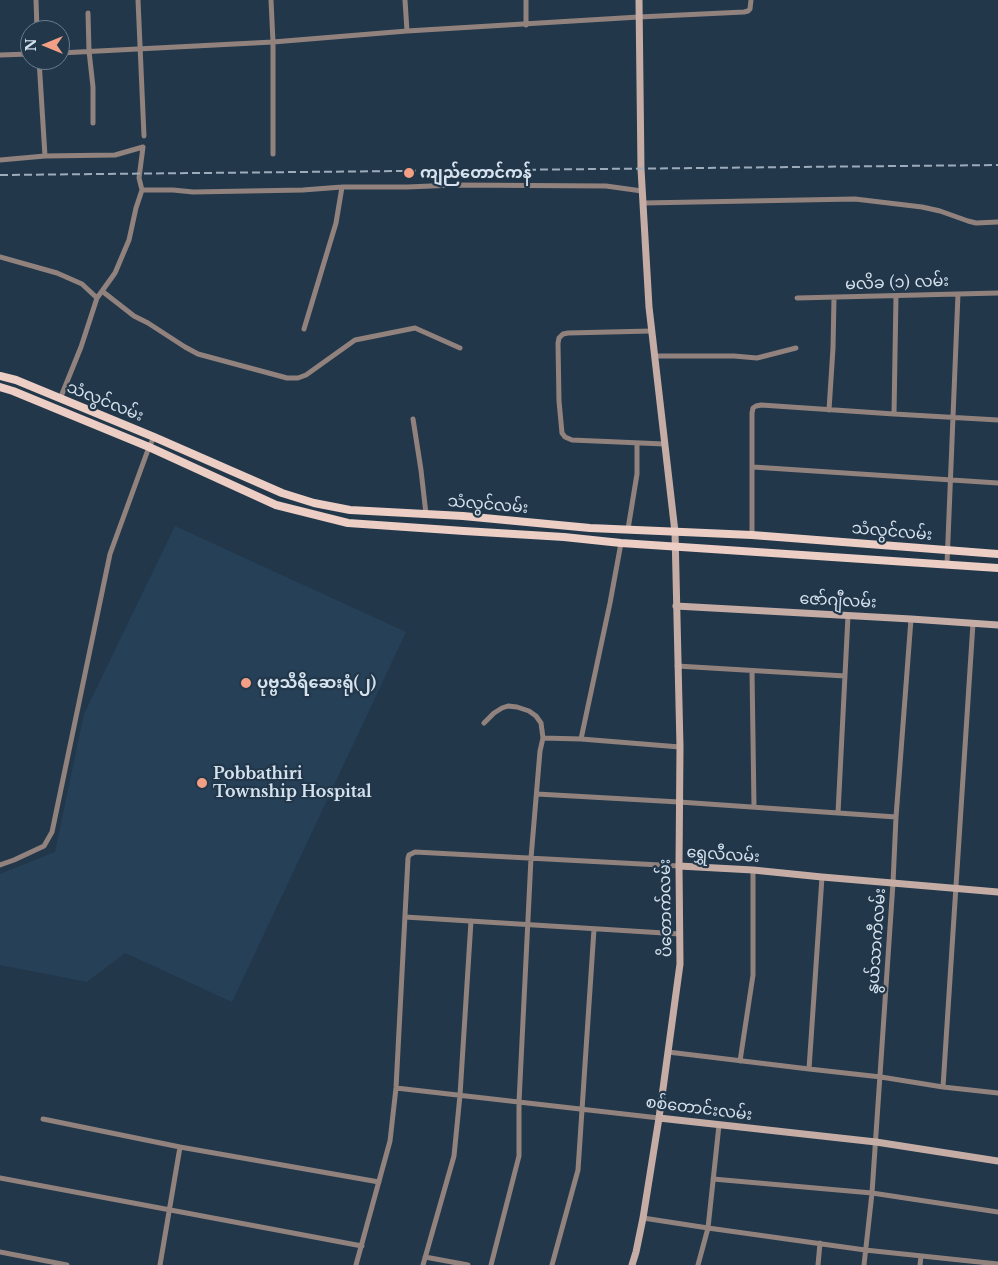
<!DOCTYPE html>
<html>
<head>
<meta charset="utf-8">
<style>
	body { margin:0 }
	#map { position:relative; width:998px; height:1265px; overflow:hidden; background:#22374a; font-family:"Libre Baskerville",serif }
	canvas { display:block }
	.north { position:absolute; left:20px; top:20px; width:50px; height:50px; box-sizing:border-box; background:#22374a; border:1px solid #6a7b8c; border-radius:50%; rotate:270deg; font-size:14px; font-weight:700; line-height:20px; text-align:center; color:#d5e2ee }
	.north::after { content:''; display:block; margin:auto; width:18px; height:22px; background:#f39f85; clip-path:polygon(50% 0,100% 100%,50% 72%,0 100%) }
</style>
</head>
<body>
<div id="map">
<canvas width="998" height="1265"></canvas>
<div class="north">N</div>
</div>
<script>
const ctx = document.querySelector('canvas').getContext('2d');
ctx.lineJoin = 'round';
function fill(path, color) { ctx.fillStyle = color; ctx.fill(path, 'evenodd'); }
const poly = rows => new Path2D(rows.map(r => 'M' + r).join(''));
function strokePath(path, color, width, dash) { ctx.strokeStyle = color; ctx.lineWidth = width; ctx.lineCap = dash ? 'butt' : 'round'; ctx.setLineDash(dash || []); ctx.stroke(path); }
function label(font, color, halo, rows, align = 'center') {
  ctx.font = font + ' "Libre Baskerville","Noto Sans Myanmar",serif'; ctx.lineWidth = 4.5; ctx.setLineDash([]); ctx.textBaseline = 'middle'; ctx.strokeStyle = halo; ctx.fillStyle = color; for (const [text, x, y, turn = 0] of rows) {
    ctx.save(); ctx.translate(x, y); ctx.rotate((+turn || 0) * Math.PI / 180); ctx.textAlign = isNaN(turn) ? turn : align; if (halo) ctx.strokeText(text, 0, 0); ctx.fillText(text, 0, 0); ctx.restore();
  }
}
fill(poly([
	[175,526,406,632,232,1002,125,953,87,982,0,965,0,874,55,852,84,714]
]), '#264058');
strokePath(poly([
	[36,0,37,30],
	[138,0,144,136],
	[271,0,273,42,273,154],
	[405,0,407,31],
	[526,0,526,25],
	[88,13,89,51,93,87,93,123],
	[60,53,273,42,407,31,639,17,744,12,748,11,750,9,751,0],
	[0,55,30,54],
	[39,60,45,156],
	[0,160,45,156,115,155,143,147,139,178,142,190,136,208,129,240,115,273,97,298,81,347,60,399],
	[142,190,173,190,193,192,303,190,342,187,407,187,455,185,606,186,642,191],
	[643,203,855,199,922,207,940,211,968,221,976,223,998,222],
	[0,257,57,273,82,284,97,298],
	[102,291,134,316,148,323,185,347,198,354,287,378,298,378,306,375,355,340,415,328,460,348],
	[797,298,998,293],
	[304,329,336,223,342,187],
	[651,331,568,333,563,334,559,338,558,343,559,401,562,433,565,437,572,440,664,444],
	[654,356,734,356,757,358,796,348],
	[829,410,833,348,834,298],
	[894,414,896,296],
	[413,419,421,470,426,514],
	[753,467,998,483],
	[628,529,637,474,637,443],
	[752,535,752,413,753,408,756,406,761,405,894,414,998,420],
	[947,564,958,294],
	[677,666,845,676],
	[752,671,754,807],
	[484,723,494,713,502,708,508,706,517,707,529,711,536,716,541,723,543,738],
	[581,739,610,603,621,543],
	[537,794,679,802,896,817],
	[838,813,848,616],
	[0,865,14,860,44,846,52,832,110,554,149,447,154,437],
	[405,917,680,934],
	[668,1052,809,1069,881,1077,943,1087,998,1093],
	[740,1061,753,975,753,870],
	[809,1069,822,877],
	[943,1087,973,623],
	[396,1088,659,1118],
	[43,1119,180,1147,379,1182],
	[0,1178,362,1246],
	[713,1179,872,1193,998,1212],
	[643,1218,708,1228,865,1250,998,1264],
	[0,1252,67,1265],
	[425,1257,468,1265],
	[160,1265,180,1147],
	[356,1265,390,1141,396,1088,408,858,409,855,415,852,679,866],
	[423,1265,454,1156,460,1095,471,921],
	[491,1265,519,1156,519,1102,531,858,540,751,543,738,581,739,680,747],
	[552,1265,578,1170,594,929],
	[698,1265,708,1228,719,1125],
	[818,1265,820,1243],
	[864,1265,872,1193,893,883,896,817,911,619],
	[920,1265,921,1256]
]), '#91827d', 5);
strokePath(poly([
	[676,606,911,619,998,625],
	[679,866,753,870,822,877,998,892],
	[659,1118,876,1142,998,1161],
	[632,1265,636,1252,643,1218,659,1118,680,964,679,866,680,747,675,532,649,307,641,169,639,0]
]), '#c5ada6', 7);
strokePath(poly([
	[0,376,16,380,154,437,282,493,314,503,350,510,463,516,590,528,752,535,998,554],
	[0,387,13,391,149,447,276,505,348,523,464,531,564,537,621,543,998,568]
]), '#edcec5', 8);
strokePath(poly([
	[0,175,998,165]
]), '#9dacbb', 2, [8, 4]);
for (const [x, y, r, color] of [
	[409,173,6,"#f39f85"],
	[246,683,6,"#f39f85"],
	[202,783,6,"#f39f85"]
]) { const dot = new Path2D(); dot.arc(x, y, r, 0, 2 * Math.PI); ctx.fillStyle = color; ctx.fill(dot); strokePath(dot, '#22374a', 2); }
label('bold 16px', '#d5e2ee', '#22374a', [
	["ကျည်တောင်ကန်",420,173],
	["ပုဗ္ဗသီရိဆေးရုံ(၂)",257,683],
	["Pobbathiri",213,774],
	["Township Hospital",213,792]
], 'left');
label('16px', '#d5e2ee', '#22374a', [
	["မလိခ (၁) လမ်း",897,283,-2],
	["သံလွင်လမ်း",105,402,22],
	["သံလွင်လမ်း",488,505,5],
	["သံလွင်လမ်း",892,532,5],
	["ဇော်ဂျီလမ်း",838,601,3],
	["ရွှေလီလမ်း",723,855,4],
	["ပိတောက်လမ်း",666,908,-91],
	["နွယ်သာကီလမ်း",877,941,-86],
	["စစ်တောင်းလမ်း",699,1109,7]
]);
</script>
</body>
</html>
